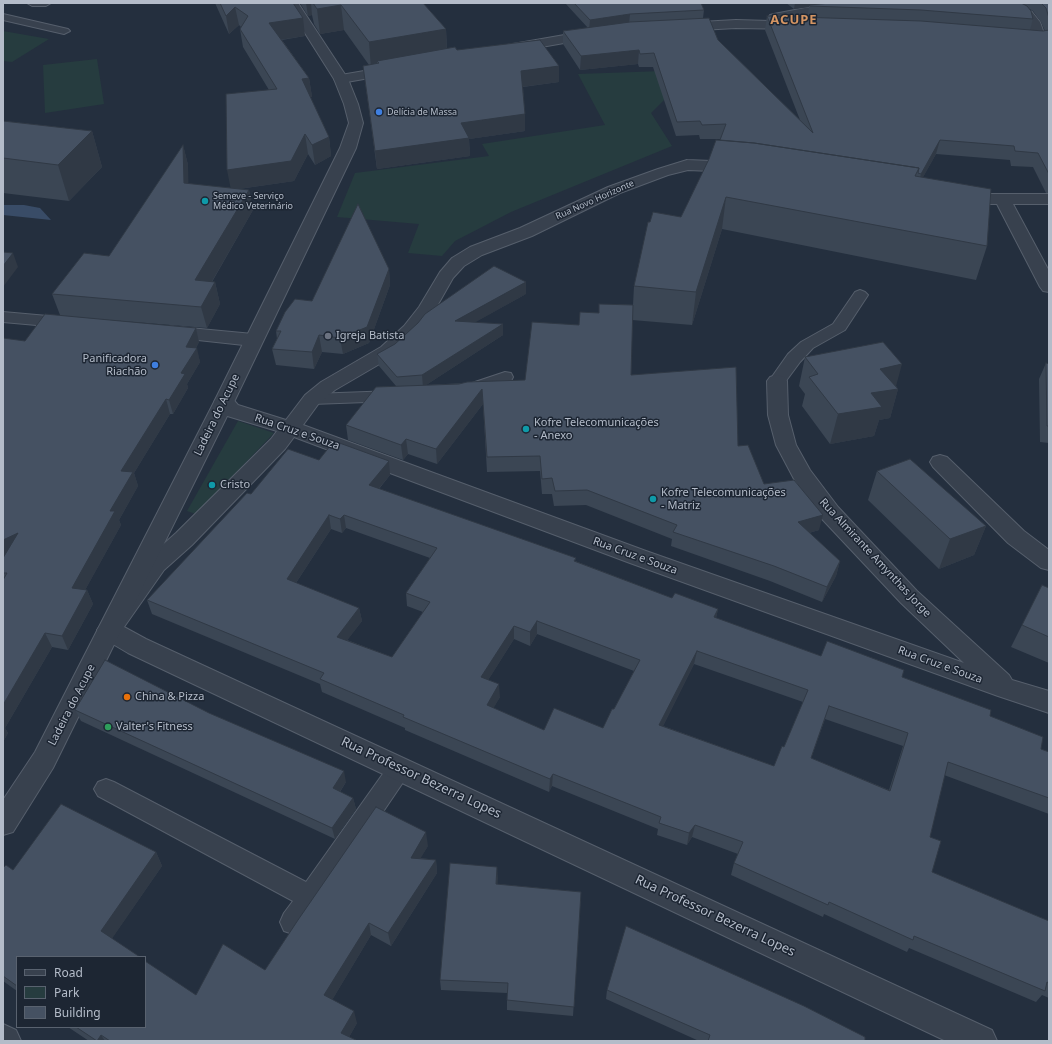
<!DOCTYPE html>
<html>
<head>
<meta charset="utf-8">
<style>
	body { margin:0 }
	#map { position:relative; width:1052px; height:1044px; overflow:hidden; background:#242f3e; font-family:"Noto Sans",sans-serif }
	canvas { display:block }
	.frame { position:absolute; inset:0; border:4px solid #b4bcc9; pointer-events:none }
	.legend { position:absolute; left:16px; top:956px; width:130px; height:72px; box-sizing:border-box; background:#1d2633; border:1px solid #59626f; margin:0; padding:5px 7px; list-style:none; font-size:12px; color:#b4bcc9 }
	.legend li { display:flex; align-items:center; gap:8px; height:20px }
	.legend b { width:20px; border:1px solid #59626f }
</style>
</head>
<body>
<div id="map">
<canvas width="1052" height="1044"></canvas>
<div class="frame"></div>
<ul class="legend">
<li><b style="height:5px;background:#38414e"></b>Road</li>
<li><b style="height:11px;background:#263c3f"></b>Park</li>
<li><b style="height:11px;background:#455162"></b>Building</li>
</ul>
</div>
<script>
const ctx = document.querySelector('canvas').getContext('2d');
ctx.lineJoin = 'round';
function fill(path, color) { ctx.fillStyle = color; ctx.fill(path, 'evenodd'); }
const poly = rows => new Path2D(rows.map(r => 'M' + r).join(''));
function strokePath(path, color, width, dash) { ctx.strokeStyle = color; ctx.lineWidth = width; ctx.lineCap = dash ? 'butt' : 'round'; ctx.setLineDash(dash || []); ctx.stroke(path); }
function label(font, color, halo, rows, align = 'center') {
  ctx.font = font + ' "Noto Sans",sans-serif'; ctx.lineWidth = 3; ctx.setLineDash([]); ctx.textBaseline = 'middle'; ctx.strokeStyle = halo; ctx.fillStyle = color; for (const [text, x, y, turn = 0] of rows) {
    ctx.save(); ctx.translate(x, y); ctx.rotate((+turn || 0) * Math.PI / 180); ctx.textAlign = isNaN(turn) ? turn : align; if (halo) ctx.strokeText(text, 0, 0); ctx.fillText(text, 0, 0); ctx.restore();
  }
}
fill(poly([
	[3,31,49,39,12,62,3,61],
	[97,59,104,104,45,113,43,65],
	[663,71,681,83,651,113,672,146,511,212,455,241,442,256,408,253,419,224,337,217,355,173,489,156,482,144,605,125,578,74],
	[238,421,274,433,196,514,187,511]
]), '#263c3f');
fill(poly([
	[3,205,24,205,40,208,51,220,3,215]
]), '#394c67');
const service = poly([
	[27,3,51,3,46,6,32,6,27,3],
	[3,14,68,29,70,31,64,34,3,20,3,14],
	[860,290,865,292,868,295,845,330,813,348,800,362,783,385,777,386,771,385,769,381,788,354,801,342,833,324,855,292,860,290],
	[505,372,511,373,513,377,511,381,472,394,466,393,464,389,466,385,505,372],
	[394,391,400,392,402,396,400,400,394,401,312,404,306,403,303,399,306,395,312,394,394,391],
	[400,758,408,761,411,768,408,775,302,931,293,934,284,931,280,922,284,913,293,901,98,796,94,789,98,782,106,779,114,782,306,882,392,761,400,758]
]);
const minor = poly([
	[858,3,902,3,900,6,896,7,805,16,779,21,800,22,801,25,800,28,795,29,736,28,682,31,677,30,676,27,677,24,682,23,736,20,770,21,768,18,770,15,774,14,805,8,858,3],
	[998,3,1014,3,1032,12,1040,22,1046,39,1044,42,1039,43,1014,40,1013,37,1014,34,1031,34,1028,23,1024,18,1000,6,998,3],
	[593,30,598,31,599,34,598,37,513,52,508,51,506,48,508,45,513,44,593,30],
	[393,66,398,67,400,70,398,73,341,83,336,82,334,79,336,76,341,75,393,66],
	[687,160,736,162,741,164,744,167,741,170,736,172,688,170,668,175,620,193,532,236,482,255,464,266,453,278,436,308,418,334,395,355,335,390,319,403,303,425,646,551,964,663,901,603,822,519,794,479,776,445,768,415,767,381,770,377,777,375,784,377,787,381,788,415,796,445,810,470,838,507,917,591,1009,675,1012,680,1049,691,1049,713,998,696,630,563,294,437,285,449,192,545,164,570,124,627,146,639,992,1030,997,1041,946,1041,128,653,101,637,97,630,148,558,176,533,271,439,277,431,224,415,214,402,217,397,224,396,231,397,238,405,286,420,305,395,321,382,381,347,404,326,419,307,440,272,452,258,470,247,520,228,608,187,658,169,687,160],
	[960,194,1049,194,1049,204,1013,204,1049,271,1049,292,1043,291,1040,287,997,204,960,204,954,202,952,199,954,196,960,194],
	[3,312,70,318,76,319,79,323,76,327,70,328,3,322,3,312],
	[168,326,253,334,260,336,262,340,260,344,253,346,161,336,159,332,161,328,168,326],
	[940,455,947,457,1024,531,1049,550,1049,570,1041,568,1008,543,933,467,930,462,933,457,940,455],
	[3,1024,16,1030,21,1041,3,1041,3,1024]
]);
const tertiary = poly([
	[286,3,298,3,348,79,358,104,363,123,356,148,234,402,53,768,13,832,3,835,3,800,35,752,214,402,340,148,349,123,344,104,334,79,286,3]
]);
strokePath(service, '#565f6c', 2);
strokePath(minor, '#565f6c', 2);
strokePath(tertiary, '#565f6c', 2);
fill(service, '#38414e');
fill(minor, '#38414e');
fill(tertiary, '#38414e');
fill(poly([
	[215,3,293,3,305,36,282,40,309,78,312,97,310,97,329,137,331,156,315,165,308,154,294,181,239,189,249,190,253,210,212,282,215,282,220,304,207,328,61,316,196,328,199,342,196,348,200,362,187,384,188,388,173,414,170,414,134,473,138,486,119,520,121,525,85,590,87,590,93,604,68,650,52,647,5,728,8,733,3,742,3,558,4,557,25,341,60,315,52,294,109,256,183,145,188,165,188,184,231,188,269,90,243,47,240,29,241,27,239,25,229,34],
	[300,3,423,3,446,29,447,49,457,50,559,82,523,87,525,131,469,139,470,156,377,169,363,66,369,65,344,30,320,34,314,24,312,15,308,16],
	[565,3,701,3,704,10,703,18,718,40,800,120,765,30,767,16,807,18,809,7,794,9,786,3,1049,3,1049,193,1046,193,1033,167,1011,166,1010,160,936,154,923,177,987,246,976,280,722,229,692,325,632,320,631,375,738,446,764,484,819,530,809,533,840,561,836,576,822,602,770,581,671,546,672,539,586,505,554,506,552,494,542,494,540,471,487,472,483,404,437,464,408,454,403,460,348,440,346,425,396,386,379,366,377,354,526,294,475,322,503,335,426,385,525,380,579,325,599,313,599,304,633,305,634,286,650,222,681,217,720,140,721,139,700,139,699,135,676,136,653,67,639,67,638,64,580,70,563,44,563,31,588,28],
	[1030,9,1033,11,1041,22,1045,31,1030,30,1033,19],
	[3,121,92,131,102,167,69,201,3,193],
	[389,269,390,285,369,343,343,354,322,352,314,369,276,365,272,349,277,339,276,331,312,301],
	[805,357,896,386,898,389,890,418,879,420,874,436,830,444,802,406,805,394,799,386],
	[1046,363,1049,364,1049,443,1040,442,1039,379],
	[319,460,390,475,379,489,576,558,575,561,672,598,718,609,716,618,821,656,902,677,990,716,1041,749,1049,752,1049,814,944,775,930,837,932,872,1049,921,1049,998,1042,995,1036,1002,909,948,907,952,824,914,823,917,731,875,734,863,738,854,692,837,687,845,657,835,658,829,552,786,549,792,405,730,405,728,322,692,320,684,152,614,147,600,251,494],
	[346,528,430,558,406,593,407,606,423,612,392,657,347,640,362,621,359,608,296,583,331,529,342,533],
	[537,634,634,671,614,709,603,728,544,730,493,708,500,697,488,680,514,639,530,646],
	[694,664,803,702,784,747,774,766,663,726],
	[825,719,903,746,889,790,811,758],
	[877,471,986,526,974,555,939,569,868,500],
	[1049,588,1049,663,1011,647,1022,625],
	[75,710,346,782,340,792,353,798,356,809,335,839,81,721],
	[428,846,420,858,436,860,437,873,391,946,371,935,332,1000,357,1023,349,1037,358,1041,89,1041,68,1027,145,1027,196,995,265,970],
	[156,852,162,866,112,938,17,957,17,991,3,981,3,868,13,870],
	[497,867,497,884,581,892,573,1016,507,1010,507,993,441,990,440,980],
	[607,990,865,1040,866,1041,699,1041,606,999]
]), '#3b4654');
fill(poly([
	[306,3,311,3,312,15,308,16],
	[795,3,844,3,809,5,809,7,794,9],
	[341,5,344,30,320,34,317,9],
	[235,7,239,25,229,34,226,16],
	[630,14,629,24,589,30,590,20],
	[303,18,305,36,272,41,269,23],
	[446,29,447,54,377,61,377,67,371,68,369,42],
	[639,50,638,64,580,70,581,56],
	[559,66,559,82,521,87,521,71],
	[309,78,312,97,305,98,302,79],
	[525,114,525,131,469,139,470,156,377,169,375,151,461,123],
	[92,131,102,167,69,201,58,165],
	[305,134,308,154,294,181,231,190,227,170],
	[329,137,331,156,315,165,312,145],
	[940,140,936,154,917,188,921,174],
	[183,145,188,165,189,204,184,183],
	[249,190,253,210,200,302,195,280],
	[726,197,722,229,692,325,696,292],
	[13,253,18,267,3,287,3,266],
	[389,269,390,285,369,343,343,354,340,338],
	[215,282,220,304,207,328,201,307],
	[526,282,526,294,456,333,455,321],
	[503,324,503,335,423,387,422,375],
	[196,328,199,342,192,355,197,348,200,362,187,384,188,388,173,414,169,400,181,373,186,347],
	[319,335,322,352,314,369,312,352],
	[902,364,895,390,898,389,890,418,879,420,874,436,830,444,838,414,871,393,880,369],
	[482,389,483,404,437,464,436,449],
	[166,399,170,414,134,473,138,486,119,520,121,525,78,603,72,588,110,511,121,471],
	[406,439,408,454,403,460,401,445],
	[389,461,390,475,370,499,369,485],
	[329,515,331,529,290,592,287,579],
	[344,515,346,528,342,533,340,519],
	[823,515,819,530,794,537,798,522],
	[986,526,974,555,939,569,950,539],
	[18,533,25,547,3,558,3,540],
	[840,561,836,576,822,602,827,587],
	[87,590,93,604,68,650,62,636],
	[359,608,362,621,340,650,337,637],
	[718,609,715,622,714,617],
	[537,621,537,634,530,646,530,632],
	[514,626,514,639,482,690,481,677],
	[45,633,52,647,5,728,8,733,3,742,3,705],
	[697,651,694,664,657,738,659,725],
	[499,684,500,697,488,718,487,705],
	[344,771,346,782,335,799,333,788],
	[553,774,552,786,549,792,550,779],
	[353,798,356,809,335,839,332,828],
	[695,825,692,837,687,845,689,833],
	[426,832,428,846,413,871,411,858],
	[156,852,162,866,109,943,101,931],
	[436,860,437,873,391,946,388,933],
	[497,867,498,878,497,894,496,884],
	[369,923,371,935,328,1007,324,995],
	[354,1011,357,1023,347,1041,341,1033],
	[101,1035,105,1041,97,1041]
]), '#303945');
const building = poly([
	[220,3,293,3,303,18,269,23,309,78,302,79,329,137,312,145,305,134,291,161,227,170,226,94,277,89,240,29,248,16,235,7,226,16,220,3],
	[313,3,423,3,446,29,369,42,341,5,317,9,313,3],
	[574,3,701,3,704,10,630,14,590,20,574,3],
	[831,3,1021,3,1027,6,1031,11,1033,19,921,10,810,6,809,5,831,3],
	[1041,3,1049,3,1049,18,1046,8,1041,3],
	[767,16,921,21,1043,31,1049,30,1049,174,1038,153,1015,151,1014,146,940,140,921,174,918,173,919,168,754,143,720,140,726,124,702,125,700,121,677,122,654,53,640,54,639,50,581,56,563,31,630,22,709,18,718,40,813,133,767,16],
	[540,40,559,66,521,71,525,114,461,123,469,138,375,151,363,66,379,63,377,61,455,47,457,50,540,40],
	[3,121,92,131,58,165,3,158,3,121],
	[716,140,754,143,919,168,915,176,991,189,987,246,726,197,696,292,634,286,648,222,650,222,653,212,681,217,709,159,716,140],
	[183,145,184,183,249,190,195,280,215,282,201,307,52,294,84,253,109,256,183,145],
	[358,204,389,269,367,327,340,338,319,335,312,352,272,349,281,331,276,331,285,312,295,299,312,301,358,204],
	[3,252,13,253,3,266,3,252],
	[494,266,526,282,455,321,503,324,422,375,397,377,377,354,395,344,418,323,425,314,494,266],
	[599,304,633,305,631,375,736,367,738,446,748,445,764,484,794,480,823,515,798,522,840,561,827,587,774,566,673,532,677,525,587,490,555,491,552,478,542,479,540,456,487,457,482,389,436,449,406,439,401,445,346,425,376,387,459,384,467,382,525,380,532,322,579,325,580,312,599,313,599,304],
	[45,314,196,328,186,347,197,348,181,373,185,374,169,400,166,399,121,471,133,472,110,511,115,511,72,588,87,590,62,636,45,633,3,705,3,580,7,573,3,573,3,558,18,533,3,540,3,338,25,341,45,314],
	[883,342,902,364,880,369,898,389,871,393,882,407,838,414,809,377,818,374,805,357,883,342],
	[1046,363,1049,364,1049,426,1047,426,1046,363],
	[334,441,389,461,369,485,576,558,574,561,672,598,675,593,718,609,714,617,821,656,827,641,904,670,902,677,991,710,990,716,1043,737,1041,749,1049,752,1049,798,948,762,930,837,941,841,932,872,1049,921,1049,983,1047,982,1045,991,914,936,913,940,829,902,828,905,734,863,743,842,695,825,689,833,659,823,661,817,553,774,550,779,403,717,404,715,320,679,324,673,147,600,247,493,251,494,288,449,319,460,334,441],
	[329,515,340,519,344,515,437,548,406,593,430,602,392,657,337,637,359,608,287,579,329,515],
	[537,621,640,660,614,709,612,709,603,728,554,708,544,730,487,705,499,684,481,677,514,626,530,632,537,621],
	[697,651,808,690,784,747,782,746,774,766,659,725,697,651],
	[829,706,908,733,890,791,811,758,829,706],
	[910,459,986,526,950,539,877,471,910,459],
	[1042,585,1049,588,1049,637,1022,625,1042,585],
	[105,660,209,713,344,771,333,788,353,798,332,828,75,710,105,660],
	[61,804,156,852,101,931,140,957,17,957,17,986,3,976,3,868,6,865,13,870,61,804],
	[376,807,426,832,411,858,436,860,388,933,369,923,324,995,354,1011,341,1033,358,1041,110,1041,101,1035,97,1041,76,1027,145,1027,145,961,196,995,223,944,265,970,298,920,376,807],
	[450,863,497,867,496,884,581,892,574,1007,507,1000,508,983,440,980,450,863],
	[626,926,804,1006,865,1037,865,1040,866,1041,708,1041,710,1035,607,990,626,926]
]);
fill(building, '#455162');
strokePath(building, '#303945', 1);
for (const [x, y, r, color] of [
	[379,112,4,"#3f7fe0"],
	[205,201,4,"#0f9aa8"],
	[328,336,4,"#6b7280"],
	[155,365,4,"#3f7fe0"],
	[526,429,4,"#0f9aa8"],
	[212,485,4,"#0f9aa8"],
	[653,499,4,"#0f9aa8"],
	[127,697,4,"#e8710a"],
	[108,727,4,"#2e9e5b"]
]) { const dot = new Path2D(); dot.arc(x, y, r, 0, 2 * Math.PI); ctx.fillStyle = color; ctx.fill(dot); strokePath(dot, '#1d2633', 1.5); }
label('9px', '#b4bcc9', '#1d2633', [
	["Delícia de Massa",387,112],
	["Semeve - Serviço",213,196],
	["Médico Veterinário",213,206]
], 'left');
label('9px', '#b4bcc9', '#1d2633', [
	["Rua Novo Horizonte",595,200,-24]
]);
label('11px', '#b4bcc9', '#1d2633', [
	["Igreja Batista",336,336],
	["Panificadora",147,359,"right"],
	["Riachão",147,372,"right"],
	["Kofre Telecomunicações",534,423],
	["- Anexo",534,436],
	["Cristo",220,485],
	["Kofre Telecomunicações",661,493],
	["- Matriz",661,506],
	["China & Pizza",135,697],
	["Valter's Fitness",116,727]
], 'left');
label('11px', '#b4bcc9', '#1d2633', [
	["Ladeira do Acupe",217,415,-64],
	["Rua Cruz e Souza",297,432,19],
	["Rua Cruz e Souza",635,556,20],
	["Rua Almirante Amynthas Jorge",875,558,47],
	["Rua Cruz e Souza",940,665,20],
	["Ladeira do Acupe",72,705,-63]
]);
ctx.letterSpacing = '1px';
label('bold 13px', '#d59563', '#1d2633', [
	["ACUPE",794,20]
]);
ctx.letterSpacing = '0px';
label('13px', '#b4bcc9', '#1d2633', [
	["Rua Professor Bezerra Lopes",421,778,25],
	["Rua Professor Bezerra Lopes",715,916,25]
]);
</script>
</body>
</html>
